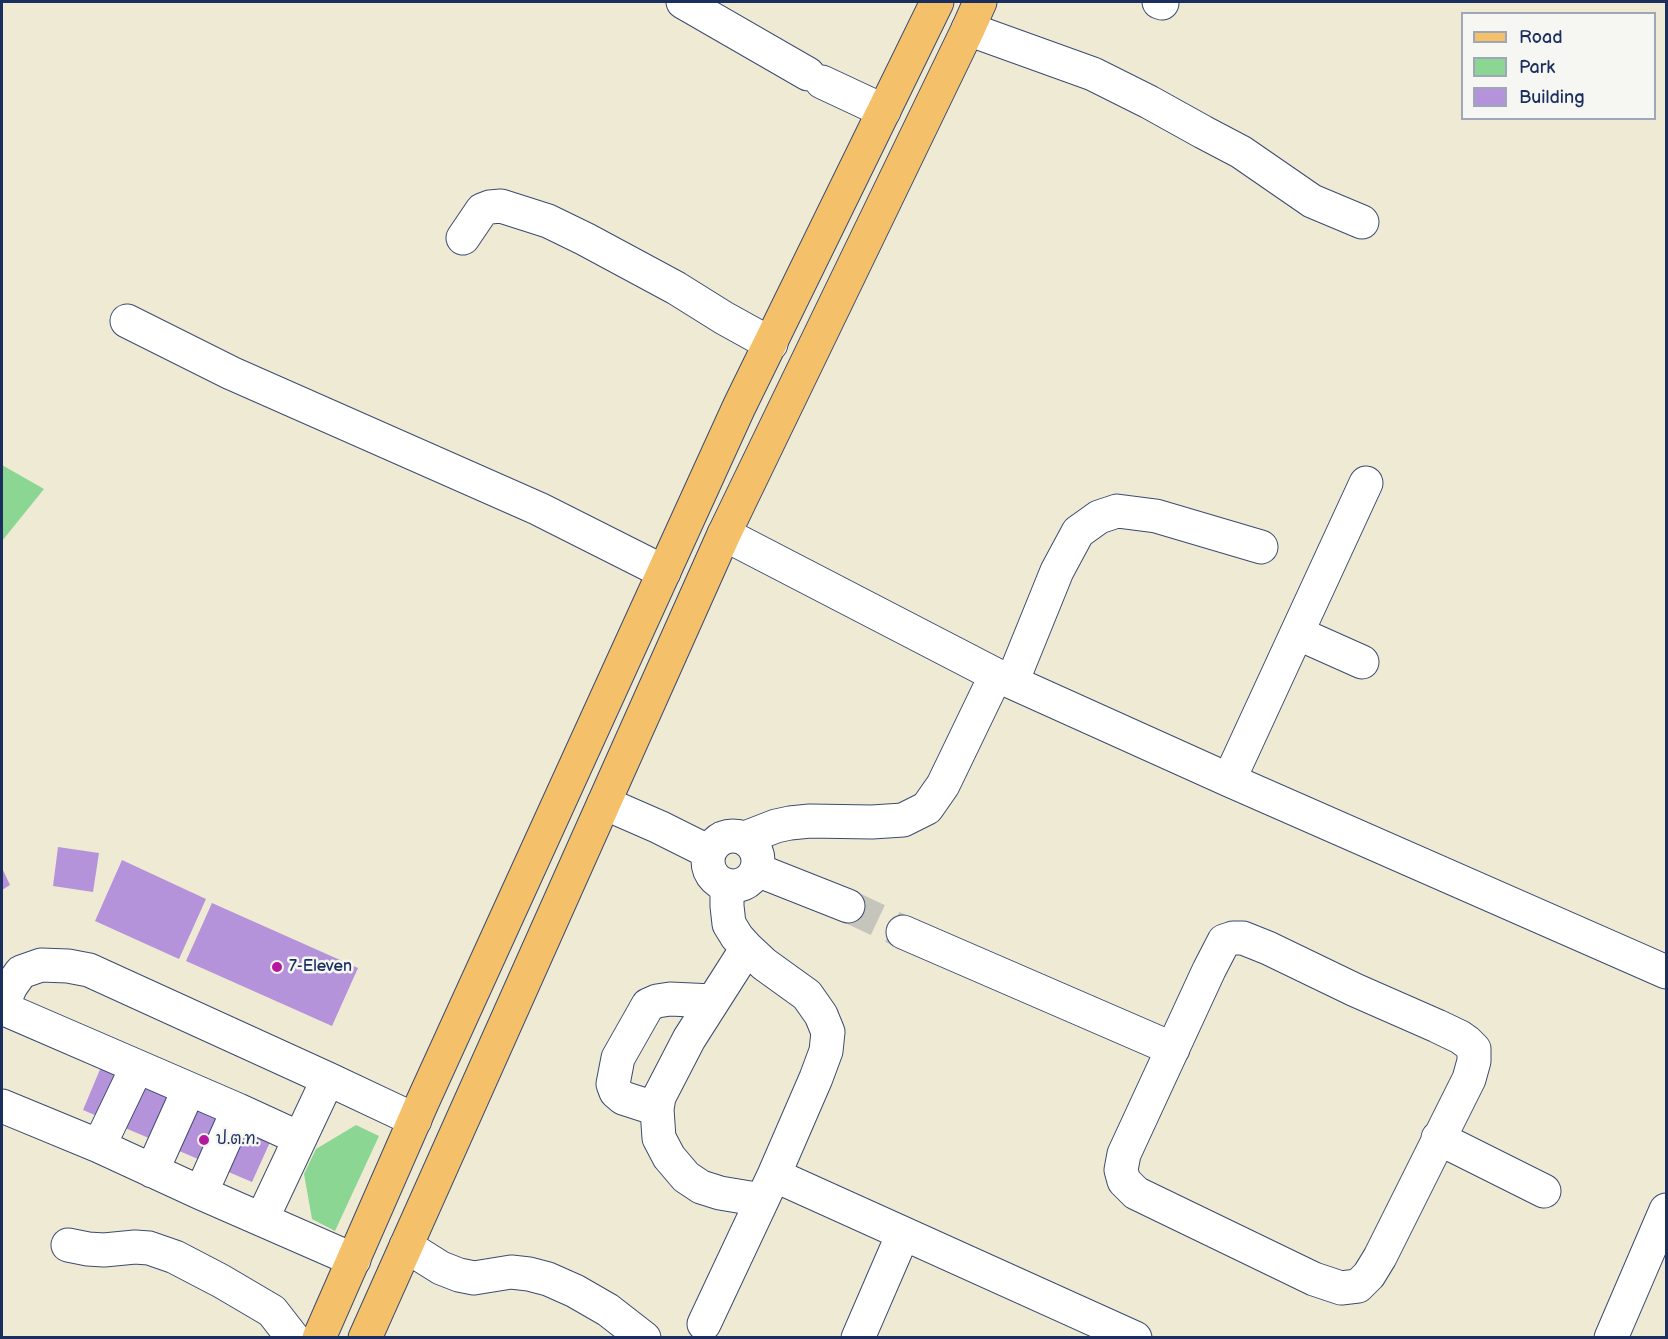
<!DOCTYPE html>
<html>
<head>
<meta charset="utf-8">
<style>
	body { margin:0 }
	#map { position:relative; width:1668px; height:1339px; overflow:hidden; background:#efead4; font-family:"Balsamiq Sans",sans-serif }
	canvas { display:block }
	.frame { position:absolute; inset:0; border:3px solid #1b2f5e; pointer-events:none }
	.legend { position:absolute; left:1461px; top:12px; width:195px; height:108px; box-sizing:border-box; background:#f6f6f2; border:2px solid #9ea6b7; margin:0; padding:8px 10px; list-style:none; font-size:18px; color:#1b2f5e }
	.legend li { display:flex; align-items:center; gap:12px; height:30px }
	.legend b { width:30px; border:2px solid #9ea6b7 }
</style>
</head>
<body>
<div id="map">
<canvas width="1668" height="1339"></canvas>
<div class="frame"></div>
<ul class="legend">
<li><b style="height:8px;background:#f4c16a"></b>Road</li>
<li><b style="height:16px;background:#8cd693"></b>Park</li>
<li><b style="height:16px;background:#b593da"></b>Building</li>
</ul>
</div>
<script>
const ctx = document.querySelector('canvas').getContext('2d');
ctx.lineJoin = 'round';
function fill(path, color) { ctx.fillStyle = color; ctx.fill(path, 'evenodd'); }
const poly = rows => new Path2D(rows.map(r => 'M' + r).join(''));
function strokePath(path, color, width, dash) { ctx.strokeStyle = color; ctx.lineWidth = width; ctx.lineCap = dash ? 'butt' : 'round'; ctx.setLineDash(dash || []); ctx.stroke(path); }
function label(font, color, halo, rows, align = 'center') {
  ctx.font = font + ' "Balsamiq Sans","Playpen Sans Thai",sans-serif'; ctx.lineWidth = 5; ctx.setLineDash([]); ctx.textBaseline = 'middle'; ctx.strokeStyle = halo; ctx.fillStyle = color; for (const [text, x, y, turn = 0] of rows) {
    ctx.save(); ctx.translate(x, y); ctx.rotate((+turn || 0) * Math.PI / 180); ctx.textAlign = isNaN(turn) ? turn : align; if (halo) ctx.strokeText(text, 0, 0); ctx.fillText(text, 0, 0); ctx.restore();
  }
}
fill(poly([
	[2,465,44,489,2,541],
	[356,1125,379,1136,335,1231,312,1219,304,1174,316,1149]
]), '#8cd693');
fill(poly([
	[58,847,99,853,93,892,53,886],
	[122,860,206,899,179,959,95,921],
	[2,868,10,885,2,890],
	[212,903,358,968,332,1026,186,961],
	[101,1067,271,1140,252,1182,83,1110]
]), '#b593da');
strokePath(poly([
	[848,906,903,932]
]), '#c5c5bc', 33, [33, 16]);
const minor = poly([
	[683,2,808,74],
	[1159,2,1162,3],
	[968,29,1093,74,1149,102,1203,132,1241,152,1312,201,1362,222],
	[822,82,884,111],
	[463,238,482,210,490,207,501,206,548,221,585,239,676,288,724,318,771,344],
	[127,321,231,373,539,509,664,572],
	[724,534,996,675,1229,780,1666,972],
	[1297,633,1362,662],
	[1012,682,1057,571,1078,532,1099,517,1117,511,1156,516,1261,547],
	[1229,780,1366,483],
	[604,803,659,827,709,852],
	'708 861a25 25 0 1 1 50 0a25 25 0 1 1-50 0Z',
	[745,838,776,826,790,823,810,821,872,822,903,820,927,808,943,785,996,675],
	[757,870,848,906],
	[903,932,1173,1049],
	[1233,938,1243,938,1268,948,1355,990,1437,1026,1460,1037,1467,1042,1474,1049,1474,1061,1469,1079,1380,1257,1369,1275,1358,1286,1341,1288,1314,1279,1136,1193,1124,1181,1121,1170,1124,1154,1209,970,1224,941,1233,938],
	[747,948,689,1039,659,1097,657,1109,659,1138,669,1157,686,1177,701,1187,720,1193,762,1200],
	[2,1006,11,986,21,972,41,965,68,966,89,970,328,1079,415,1120],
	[2,1008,238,1110,299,1138],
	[2,1106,99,1146,201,1193,354,1260],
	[657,1109,623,1098,616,1092,613,1084,618,1058,648,1005,657,1001,670,999,713,1001],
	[1438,1138,1544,1191],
	[99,1146,137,1067],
	[152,1171,189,1089],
	[774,1175,1135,1338],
	[201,1193,238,1110],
	[262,1219,328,1079],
	[68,1245,88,1249,104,1250,135,1247,149,1248,175,1257,221,1281,272,1311,293,1338],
	[406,1246,441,1268,459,1275,474,1278,511,1272,529,1274,548,1279,575,1291,608,1310,644,1338],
	[704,1324,774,1175,816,1078,826,1051,828,1032,821,1015,807,995,764,964,747,948,737,937,729,924,727,906,727,885],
	[858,1338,903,1234],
	[1611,1338,1666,1210]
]);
const major = poly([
	[319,1338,422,1103,739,407,937,2],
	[365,1338,724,534,968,29,980,2]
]);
strokePath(minor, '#3b4b70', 35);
strokePath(major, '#3b4b70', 35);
strokePath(minor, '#fff', 33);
strokePath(major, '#f4c16a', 33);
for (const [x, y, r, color] of [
	[277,967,6,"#b5179e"],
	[204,1140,6,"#b5179e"]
]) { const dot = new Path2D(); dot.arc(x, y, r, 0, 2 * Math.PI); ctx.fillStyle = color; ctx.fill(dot); strokePath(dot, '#f6f6f2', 2); }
label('16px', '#1b2f5e', '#f6f6f2', [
	["7-Eleven",289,967],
	["ป.ต.ท.",216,1140]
], 'left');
</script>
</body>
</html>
